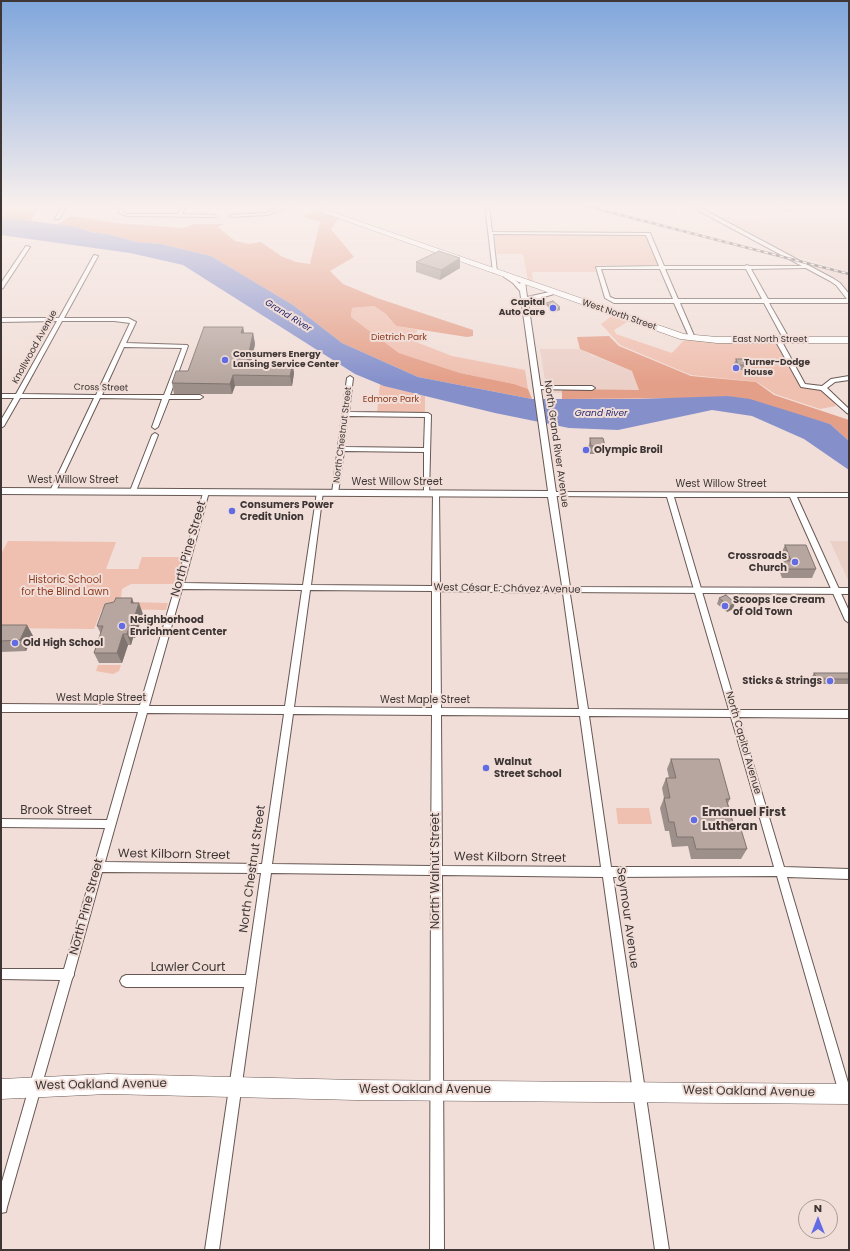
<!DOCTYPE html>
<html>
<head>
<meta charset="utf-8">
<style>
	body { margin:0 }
	#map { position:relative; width:850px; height:1251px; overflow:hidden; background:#f1ded8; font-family:Poppins,sans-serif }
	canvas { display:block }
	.frame { position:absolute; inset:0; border:2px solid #3e3634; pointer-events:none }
	.north { position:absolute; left:798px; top:1199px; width:40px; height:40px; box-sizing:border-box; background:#f1ded8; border:1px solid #a99b96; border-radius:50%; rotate:0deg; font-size:11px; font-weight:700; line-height:16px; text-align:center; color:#3e3634 }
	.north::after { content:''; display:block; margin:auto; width:14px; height:18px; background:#616be3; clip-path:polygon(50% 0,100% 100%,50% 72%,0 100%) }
</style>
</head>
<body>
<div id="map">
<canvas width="850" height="1251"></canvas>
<div class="frame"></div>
<div class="north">N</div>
</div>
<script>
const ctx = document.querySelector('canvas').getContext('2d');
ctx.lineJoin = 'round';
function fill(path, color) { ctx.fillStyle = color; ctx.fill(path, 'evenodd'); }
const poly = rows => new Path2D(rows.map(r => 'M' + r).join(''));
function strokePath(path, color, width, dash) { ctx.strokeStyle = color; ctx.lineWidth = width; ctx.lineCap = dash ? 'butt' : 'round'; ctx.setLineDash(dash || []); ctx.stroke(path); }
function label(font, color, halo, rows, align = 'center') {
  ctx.font = font + ' Poppins,sans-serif'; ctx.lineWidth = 4; ctx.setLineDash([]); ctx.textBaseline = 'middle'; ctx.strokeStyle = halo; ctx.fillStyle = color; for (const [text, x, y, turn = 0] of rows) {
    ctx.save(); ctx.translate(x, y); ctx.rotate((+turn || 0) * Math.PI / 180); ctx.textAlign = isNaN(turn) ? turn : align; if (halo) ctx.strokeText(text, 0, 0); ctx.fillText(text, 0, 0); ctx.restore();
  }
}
fill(poly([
	[616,206,672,206,675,214,641,213],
	[717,216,767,222,849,223,849,272,791,255],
	[799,262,849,276,849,293,840,283],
	[540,349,582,349,591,355,635,372,642,394,547,393],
	[830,541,849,541,849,580,848,580]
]), '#ebd0c8');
fill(poly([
	[494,234,644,234,659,265,595,265,596,272,532,272,533,283,528,281,523,254,497,254],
	[374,306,386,314,396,326,418,330,411,340,452,356,525,370,528,389,514,384,460,373,399,353,351,317,352,308],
	[613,315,629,321,614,330,616,334,672,353,684,340,777,343,801,387,821,390,833,400,836,406,820,409,775,394,757,382,691,375,620,345,601,324],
	[380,384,425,396,425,413,377,412],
	[8,541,116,542,106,569,138,569,142,557,185,557,177,584,131,584,122,589,121,597,126,602,168,603,166,610,102,609,94,629,1,628,1,554],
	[98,665,121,665,119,671,113,674,96,671],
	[616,808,649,808,652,824,618,824]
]), '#efbfaf');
fill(poly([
	[1,206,39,206,31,221,1,220],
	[318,210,340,217,331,229,354,257,330,271,343,284,377,298,473,330,473,336,467,337,396,326,386,314,374,306,352,308,351,317,399,353,460,373,514,384,528,389,532,399,418,377,342,343,293,305,211,256,161,244,137,242,107,234,90,232,77,227,57,225,71,216,116,223,183,228,195,224,225,224,218,227,235,241,249,244,261,242,281,256,296,262,310,264,320,222,302,216],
	[609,336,619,346,691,376,756,382,774,395,849,420,849,441,830,424,728,396,711,398,562,399,562,389,639,390,632,371,580,349,577,337]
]), '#e49f88');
fill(poly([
	[15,219,77,227,90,232,107,234,137,242,161,244,211,256,293,305,342,343,418,377,532,399,639,399,728,396,750,399,830,424,849,441,849,470,804,439,752,416,712,410,618,430,569,428,495,413,384,386,355,374,183,265,130,253,1,235,1,220]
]), '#8590cb');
const minor = poly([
	[63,206,67,206,59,219,55,219,55,218,63,206],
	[121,206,125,206,123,212,127,214,178,214,182,206,186,206,182,214,214,215,216,216,214,217,127,216,119,213,121,206],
	[283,206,290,206,267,215,231,217,229,216,231,215,266,213,283,206],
	[485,206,489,206,492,232,650,233,664,266,745,266,747,265,749,266,807,266,807,268,805,268,751,269,768,299,849,299,849,303,769,303,790,340,787,342,784,340,764,303,680,303,695,338,690,339,674,303,614,303,605,298,596,267,659,266,646,235,493,234,497,272,495,273,493,272,485,206],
	[601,269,660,269,673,299,615,299,610,297,601,269],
	[665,269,746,269,762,299,678,299,665,269],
	[783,206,788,206,790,210,786,211,783,206],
	[26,246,30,247,3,288,1,289,1,283,26,246],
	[94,255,98,256,64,318,128,318,136,322,126,343,187,345,188,346,170,395,200,395,203,397,200,399,169,399,158,427,155,429,152,427,162,399,100,398,56,491,53,493,50,491,94,398,20,398,4,426,1,428,1,420,14,398,1,398,1,394,16,394,57,321,1,322,1,318,59,318,94,255],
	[62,321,114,321,130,323,96,395,22,394,62,321],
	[124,347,182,348,164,395,102,395,124,347],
	[776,339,781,340,805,384,822,386,831,379,849,376,849,380,835,382,827,388,849,409,849,414,847,413,821,390,801,387,775,340,776,339],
	[350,376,353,378,349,412,428,413,431,415,429,495,427,495,424,493,424,452,344,451,338,493,335,495,333,495,332,493,347,378,350,376],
	[348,416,425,417,424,448,344,447,348,416],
	[537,386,592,386,595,388,592,390,535,389,535,387,537,386],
	[155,433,158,435,136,491,133,493,131,493,130,491,152,435,155,433],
	[204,490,208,490,209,492,184,583,303,585,317,492,320,490,323,492,311,585,432,586,433,493,436,491,439,493,440,586,569,588,588,709,729,710,667,497,552,496,549,494,552,492,849,493,849,497,797,497,849,611,849,623,845,620,790,497,674,497,737,710,849,710,849,718,739,717,784,867,849,869,849,879,787,877,849,1086,849,1097,845,1099,841,1097,839,1093,777,876,613,877,669,1250,655,1250,603,877,442,875,444,1250,430,1250,431,875,271,873,219,1250,205,1250,244,987,126,987,122,985,120,981,122,977,126,975,246,975,261,873,102,872,74,973,74,975,72,979,7,1207,6,1212,1,1213,1,1185,60,980,1,979,1,969,64,969,105,828,1,827,1,819,107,820,138,712,1,712,1,704,140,705,204,490],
	[182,589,302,590,285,706,149,706,182,589],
	[310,590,432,591,432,708,294,707,310,590],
	[440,591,563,593,579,709,441,708,440,591],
	[147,713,284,714,262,864,105,862,147,713],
	[293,714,432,715,431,866,272,864,293,714],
	[441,715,580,716,601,867,442,866,441,715],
	[589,716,731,717,774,867,611,867,589,716]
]);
const tertiary = poly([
	[690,206,697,206,834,279,840,283,849,294,849,300,847,299,836,285,830,281,690,206],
	[504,275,508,275,520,284,521,281,525,281,527,297,554,291,557,293,528,302,570,587,849,588,849,594,563,592,548,497,1,494,1,488,548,491,520,291,513,283,504,277,504,275]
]);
const primary = poly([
	[304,206,315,206,684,334,717,337,849,337,849,343,717,343,680,339,304,206],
	[108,1074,356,1080,849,1084,849,1104,356,1100,108,1094,1,1099,1,1079,108,1074]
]);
strokePath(minor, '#685853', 2);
strokePath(tertiary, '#685853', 2);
strokePath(primary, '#685853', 1);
fill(minor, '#fff');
fill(tertiary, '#fff');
fill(primary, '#fff');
const rail = poly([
	[586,206,849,274]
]);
strokePath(rail, '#554c49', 2.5);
strokePath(rail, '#f1ded8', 1.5, [4]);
fill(poly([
	[460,258,460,268,440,280,416,272,416,262],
	[546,303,560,310,553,312,546,305],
	[243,327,244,333,253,333,255,344,251,362,294,373,292,386,235,386,232,394,174,394,172,383,188,371],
	[736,359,745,365,743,370,737,370,734,364],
	[590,440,605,446,603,454,590,454,588,448],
	[785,545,816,569,812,578,782,578,779,570,783,561,784,561,781,554],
	[719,598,733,609,727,612,717,604],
	[134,603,143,614,135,638,133,638,131,645,128,645,122,663,99,663,94,653,101,634,97,626],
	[1,625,27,625,33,636,26,651,1,652],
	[814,673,849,673,849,684,814,684,811,678],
	[671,759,730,799,728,803,734,826,747,849,741,859,691,859,688,846,672,847,669,831,665,831,660,808,664,798,662,788,666,778,669,778,667,769]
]), '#9d8f8a');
fill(poly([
	[460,258,460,268,440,280,441,270],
	[560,307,560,310,553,312,554,309],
	[243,327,245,338,241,333],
	[253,333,255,344,249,373,247,362],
	[293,363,294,373,292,386,290,376],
	[233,375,235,386,232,394,230,384],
	[132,598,136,609,131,603],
	[139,603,143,614,135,638,131,627],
	[735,603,733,609,727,612,729,606],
	[27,625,33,636,26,651,20,640],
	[129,627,133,638,131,645,127,634],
	[123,634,128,645,122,663,117,653]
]), '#807470');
const building = poly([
	[439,251,460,258,441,270,416,262,439,251],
	[553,301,560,307,554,309,546,303,553,301],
	[204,327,243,327,241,333,253,333,247,362,293,363,290,376,233,375,230,384,172,383,176,371,188,371,204,327],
	[736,359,742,359,745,365,738,365,736,359],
	[590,438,603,438,605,446,591,446,590,440,590,438],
	[785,545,806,545,816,569,786,569,783,561,791,561,785,545],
	[726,595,735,603,729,606,719,598,726,595],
	[116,598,132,598,131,603,139,603,131,627,129,627,127,634,123,634,117,653,94,653,103,626,97,626,105,604,114,602,116,598],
	[1,625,27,625,20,640,1,641,1,625],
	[814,673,849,673,849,679,817,679,814,673],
	[671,759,719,759,730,799,726,799,734,826,740,826,747,849,696,849,693,837,677,837,674,822,669,822,664,798,670,798,666,778,676,778,671,759]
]);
fill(building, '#b7a6a0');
strokePath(building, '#807470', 1);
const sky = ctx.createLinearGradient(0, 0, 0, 382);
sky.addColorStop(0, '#80a6dc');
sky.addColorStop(0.54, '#f9f0ed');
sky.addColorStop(1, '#f9f0ed00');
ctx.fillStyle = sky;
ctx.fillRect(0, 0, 850, 382);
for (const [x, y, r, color] of [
	[553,308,4,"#616be3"],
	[225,360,4,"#616be3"],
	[736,368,4,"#616be3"],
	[586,450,4,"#616be3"],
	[232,511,4,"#616be3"],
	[795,562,4,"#616be3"],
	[725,606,4,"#616be3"],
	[122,626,4,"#616be3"],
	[15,643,4,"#616be3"],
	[830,681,4,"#616be3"],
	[486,768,4,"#616be3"],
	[694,820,4,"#616be3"]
]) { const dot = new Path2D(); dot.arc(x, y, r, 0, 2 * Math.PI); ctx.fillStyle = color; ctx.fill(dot); strokePath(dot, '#f1ded8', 1.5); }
label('bold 9px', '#3e3634', '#f1ded8', [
	["Capital",545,303,"right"],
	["Auto Care",545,313,"right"],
	["Consumers Energy",233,355],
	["Lansing Service Center",233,365],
	["Turner-Dodge",744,363],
	["House",744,373]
], 'left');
label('9px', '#3e3634', '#f1ded8', [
	["West North Street",619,315,19],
	["East North Street",770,340],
	["Knollwood Avenue",35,347,-61],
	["Cross Street",101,388,1],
	["North Chestnut Street",343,435,-83]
]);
label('italic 9px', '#25286f', '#f1ded8', [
	["Grand River",288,316,32],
	["Grand River",601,414]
]);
label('9px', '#8d3b1e', '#f1ded8', [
	["Dietrich Park",399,338],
	["Edmore Park",391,400]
]);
label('10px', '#3e3634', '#f1ded8', [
	["North Grand River Avenue",556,444,82],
	["West Willow Street",73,480],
	["West Willow Street",397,482],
	["West Willow Street",721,484],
	["West César E. Chávez Avenue",507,589,1],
	["West Maple Street",101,698],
	["West Maple Street",425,700],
	["North Capitol Avenue",743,743,74]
]);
label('bold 10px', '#3e3634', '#f1ded8', [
	["Olympic Broil",594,450],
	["Consumers Power",240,505],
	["Credit Union",240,517],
	["Crossroads",787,556,"right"],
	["Church",787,568,"right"],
	["Scoops Ice Cream",733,600],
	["of Old Town",733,612],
	["Neighborhood",130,620],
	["Enrichment Center",130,632],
	["Old High School",23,643],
	["Sticks & Strings",822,681,"right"],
	["Walnut",494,762],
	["Street School",494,774]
], 'left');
label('10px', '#8d3b1e', '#f1ded8', [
	["Historic School",65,580],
	["for the Blind Lawn",65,592]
]);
label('12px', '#3e3634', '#f1ded8', [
	["North Pine Street",189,549,-74],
	["Brook Street",56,811],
	["West Kilborn Street",174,855,1],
	["West Kilborn Street",510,858,1],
	["North Chestnut Street",253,869,-82],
	["North Walnut Street",436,871,-90],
	["North Pine Street",87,907,-75],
	["Seymour Avenue",627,918,82],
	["Lawler Court",188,968],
	["West Oakland Avenue",101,1085,-1],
	["West Oakland Avenue",425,1090],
	["West Oakland Avenue",749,1092,1]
]);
label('bold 12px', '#3e3634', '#f1ded8', [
	["Emanuel First",702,813],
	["Lutheran",702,827]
], 'left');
</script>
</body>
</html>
